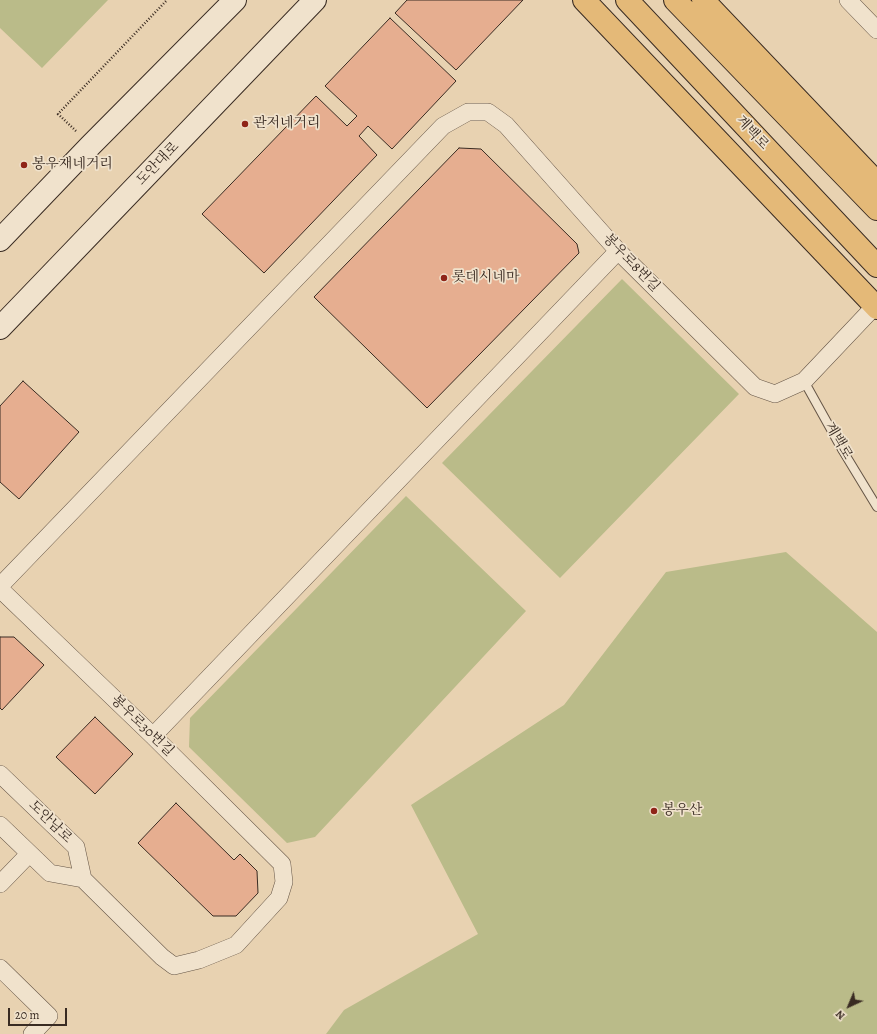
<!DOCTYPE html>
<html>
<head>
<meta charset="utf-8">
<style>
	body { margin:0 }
	#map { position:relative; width:877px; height:1034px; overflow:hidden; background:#e8d2b1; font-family:Alegreya,serif }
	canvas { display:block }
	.north { position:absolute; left:829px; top:986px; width:40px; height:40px; -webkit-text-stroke:3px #f0e2cc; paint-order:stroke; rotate:224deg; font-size:11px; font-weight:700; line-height:16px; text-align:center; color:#392b22 }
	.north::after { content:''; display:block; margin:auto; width:14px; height:18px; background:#392b22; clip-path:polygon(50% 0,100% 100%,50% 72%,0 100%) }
	.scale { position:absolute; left:8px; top:1008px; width:59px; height:18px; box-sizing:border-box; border:2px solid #392b22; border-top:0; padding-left:5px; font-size:12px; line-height:14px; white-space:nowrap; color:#392b22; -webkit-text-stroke:3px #f0e2cc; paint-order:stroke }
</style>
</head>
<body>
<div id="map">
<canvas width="877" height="1034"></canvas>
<div class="north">N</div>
<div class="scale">20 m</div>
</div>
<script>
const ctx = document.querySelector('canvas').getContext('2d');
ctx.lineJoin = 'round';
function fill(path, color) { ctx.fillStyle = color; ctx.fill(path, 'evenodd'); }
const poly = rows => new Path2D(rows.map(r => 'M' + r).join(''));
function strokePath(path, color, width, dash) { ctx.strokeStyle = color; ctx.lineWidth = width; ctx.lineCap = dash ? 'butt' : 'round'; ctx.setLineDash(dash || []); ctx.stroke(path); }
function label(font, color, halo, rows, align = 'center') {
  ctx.font = font + ' Alegreya,"Noto Serif KR",serif'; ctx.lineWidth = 3.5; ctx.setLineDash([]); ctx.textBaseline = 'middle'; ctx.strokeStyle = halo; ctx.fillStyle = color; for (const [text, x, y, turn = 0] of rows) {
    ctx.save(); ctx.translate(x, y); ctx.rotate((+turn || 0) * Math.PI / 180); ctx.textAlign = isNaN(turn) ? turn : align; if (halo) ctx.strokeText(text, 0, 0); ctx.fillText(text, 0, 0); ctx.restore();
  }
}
fill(poly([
	[0,0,108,0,42,68,0,28],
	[622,279,739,394,560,578,442,463],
	[406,496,526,611,315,837,287,843,189,747,190,718],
	[786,552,877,632,877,1034,326,1034,344,1010,478,934,411,805,564,705,666,572]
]), '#babb89');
const building = poly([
	[407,0,523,0,456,70,395,13,407,0],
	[390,18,456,81,392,149,368,126,359,136,377,155,264,273,202,214,316,96,347,126,357,116,325,86,390,18],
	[459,148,481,149,577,244,579,253,427,408,314,297,459,148],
	[23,381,79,432,19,499,0,482,0,406,23,381],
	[0,637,14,637,44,665,2,710,0,708,0,637],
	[95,717,133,754,95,794,56,757,95,717],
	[176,803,234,860,240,854,257,871,258,893,236,916,213,916,138,843,176,803]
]);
fill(building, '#e6ae90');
strokePath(building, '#392b22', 1);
const lane = poly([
	[804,381,843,451,877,507]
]);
const street = poly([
	[848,0,877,30],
	[0,586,443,126,468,112,488,112,506,125,618,251,755,387,775,394,804,381,875,306],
	[0,589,153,736,282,864,284,882,279,898,236,945,199,960,174,966,162,957,83,879,76,847,0,774],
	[153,736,618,251],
	[0,825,50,873,83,879],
	[0,884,29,854],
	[0,968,49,1016,32,1034]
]);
const secondary = poly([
	[0,240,90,146,235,0],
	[0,328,315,0]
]);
const primary = poly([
	[584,0,877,308],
	[627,0,877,266],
	[675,0,877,209],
	[703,0,877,183]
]);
strokePath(lane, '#655546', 10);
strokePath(street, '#655546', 18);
strokePath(secondary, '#392b22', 24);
strokePath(primary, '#392b22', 24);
strokePath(poly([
	[76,131,58,114,167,0]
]), '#392b22', 2.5, [1, 2]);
strokePath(lane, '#f0e2cc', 8);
strokePath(street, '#f0e2cc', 17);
strokePath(secondary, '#f0e2cc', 22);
strokePath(primary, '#e4b978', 22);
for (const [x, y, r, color] of [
	[245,124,4,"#8f2418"],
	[24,165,4,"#8f2418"],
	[444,278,4,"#8f2418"],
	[654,811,4,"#8f2418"]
]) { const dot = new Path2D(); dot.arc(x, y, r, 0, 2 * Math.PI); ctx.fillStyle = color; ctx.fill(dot); strokePath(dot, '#f0e2cc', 1.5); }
label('14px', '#392b22', '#f0e2cc', [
	["관저네거리",253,124],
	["봉우재네거리",32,165],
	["롯데시네마",452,278],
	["봉우산",662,811]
], 'left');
label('14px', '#392b22', '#f0e2cc', [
	["계백로",752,133,47],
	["도안대로",158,164,-46],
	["봉우로8번길",631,263,46],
	["계백로",838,441,60],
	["봉우로30번길",142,726,44],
	["도안남로",50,822,44]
]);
</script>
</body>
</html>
